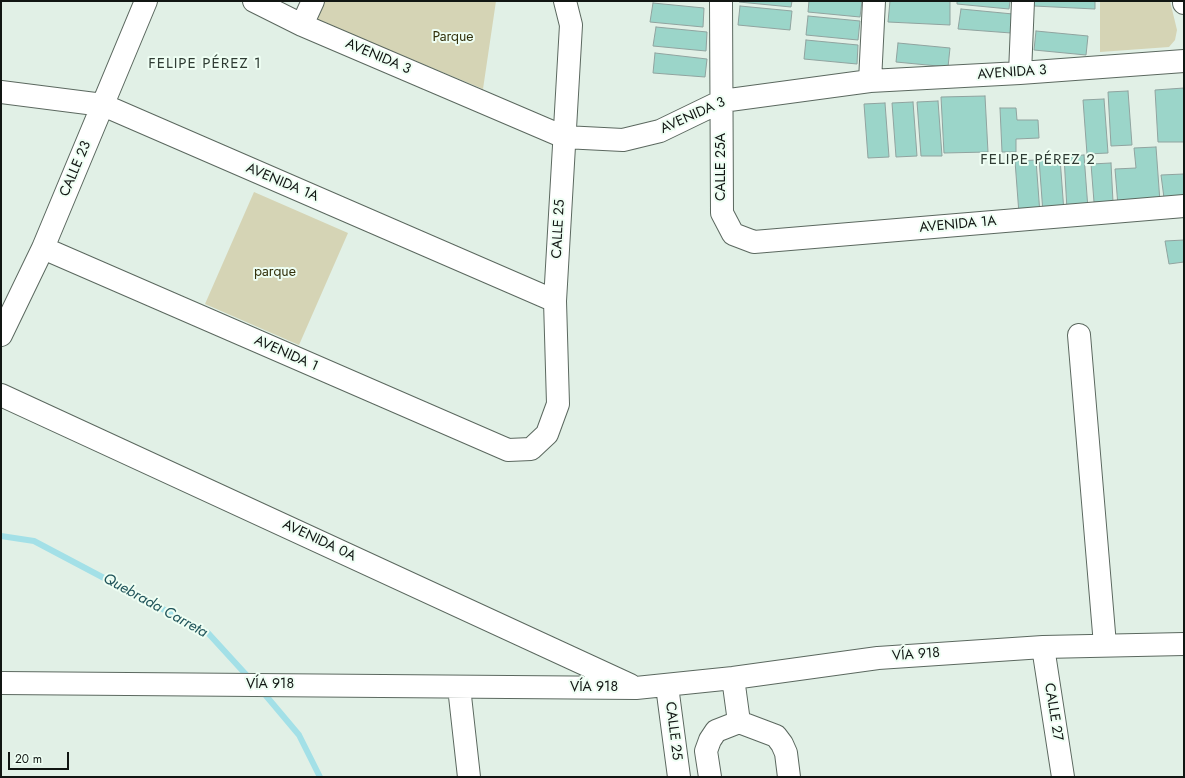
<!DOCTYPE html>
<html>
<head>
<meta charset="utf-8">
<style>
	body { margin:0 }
	#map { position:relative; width:1185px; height:778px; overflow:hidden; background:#e1f0e6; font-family:Jost,sans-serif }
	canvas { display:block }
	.frame { position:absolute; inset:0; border:2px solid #111613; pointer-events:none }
	.scale { position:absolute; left:8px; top:752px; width:61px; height:18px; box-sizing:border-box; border:2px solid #111613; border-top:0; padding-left:5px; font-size:12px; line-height:14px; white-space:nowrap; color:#111613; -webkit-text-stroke:3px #eefef3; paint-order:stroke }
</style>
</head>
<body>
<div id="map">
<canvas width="1185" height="778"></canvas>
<div class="frame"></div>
<div class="scale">20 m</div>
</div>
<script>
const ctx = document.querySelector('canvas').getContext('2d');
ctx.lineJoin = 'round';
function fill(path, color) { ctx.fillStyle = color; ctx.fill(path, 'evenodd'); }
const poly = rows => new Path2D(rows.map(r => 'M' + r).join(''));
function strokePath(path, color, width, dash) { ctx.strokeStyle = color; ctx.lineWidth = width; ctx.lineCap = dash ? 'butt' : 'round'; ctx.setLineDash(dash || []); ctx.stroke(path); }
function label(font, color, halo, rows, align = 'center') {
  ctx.font = font + ' Jost,sans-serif'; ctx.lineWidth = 4; ctx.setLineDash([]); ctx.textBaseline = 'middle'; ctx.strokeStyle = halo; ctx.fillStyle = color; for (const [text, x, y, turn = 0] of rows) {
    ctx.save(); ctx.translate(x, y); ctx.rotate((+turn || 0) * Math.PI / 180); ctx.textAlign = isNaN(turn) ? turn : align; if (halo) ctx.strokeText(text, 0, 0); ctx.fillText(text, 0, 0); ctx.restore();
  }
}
fill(poly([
	[324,1,496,1,483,89,317,20],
	[1100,1,1170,1,1177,30,1175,40,1169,47,1100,52],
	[254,192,348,233,299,345,205,304]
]), '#d5d4b5');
strokePath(poly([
	[1,536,34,541,208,633,251,680],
	[262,691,299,735,320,777]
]), '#a3e0e7', 6);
const building = poly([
	[739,1,792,1,791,7,739,2,739,1],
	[809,1,862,1,860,17,808,12,809,1],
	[890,1,950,1,950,25,888,22,890,1],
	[957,1,1010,1,1009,9,957,4,957,1],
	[1034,1,1095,1,1095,9,1034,6,1034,1],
	[653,3,704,8,703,27,650,22,653,3],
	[740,6,792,11,790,30,738,25,740,6],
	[961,9,1013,14,1011,33,958,29,961,9],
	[808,16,860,21,858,40,806,35,808,16],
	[656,27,707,32,706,51,653,46,656,27],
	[1036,31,1088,36,1086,55,1034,50,1036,31],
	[806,40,858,45,857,64,804,59,806,40],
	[898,43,950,48,948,67,896,62,898,43],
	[655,53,707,59,705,77,653,73,655,53],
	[1184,88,1184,142,1158,142,1155,90,1184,88],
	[1128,91,1132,145,1111,146,1108,92,1128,91],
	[985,96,988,152,944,153,941,97,985,96],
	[1104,99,1108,153,1087,154,1083,100,1104,99],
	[938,101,942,156,921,156,917,102,938,101],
	[913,102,917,156,896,157,892,103,913,102],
	[885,103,889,157,868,158,864,104,885,103],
	[1000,108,1016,108,1017,120,1038,120,1039,138,1016,139,1016,152,1002,152,1000,108],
	[1156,147,1160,202,1118,206,1115,169,1136,168,1134,148,1156,147],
	[1084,155,1088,209,1067,210,1064,156,1084,155],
	[1060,158,1064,212,1043,213,1039,159,1060,158],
	[1036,160,1040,214,1019,214,1015,161,1036,160],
	[1111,163,1113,202,1094,202,1091,164,1111,163],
	[1184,174,1184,196,1164,198,1161,175,1184,174],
	[1184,240,1184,262,1169,264,1165,241,1184,240]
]);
fill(building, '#9bd5c9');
strokePath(building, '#90a39f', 1);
const minor = poly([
	[254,1,302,25,564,137,623,140,660,131,722,101,870,81,1020,73,1184,61],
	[721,1,722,213,733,234,754,242,1184,206],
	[1184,1,1184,3],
	[302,25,313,1],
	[1020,73,1023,1],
	[870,81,874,1],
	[1,92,103,105,555,301],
	[43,248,508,450,531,449,547,434,558,404,555,301,571,25,565,1],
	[1,335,43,248,146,1],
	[1079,335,1105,645],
	[1,395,630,685],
	[1043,647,1063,777],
	[733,678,739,722],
	[1,683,636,688,733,678,878,658,1043,647,1184,644],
	[667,686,679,777],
	[459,687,469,777],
	[710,777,706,751,710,740,716,731,739,722,776,736,782,744,786,753,789,777]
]);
strokePath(minor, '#5b685f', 24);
strokePath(minor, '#fff', 22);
label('14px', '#32300a', '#eefef3', [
	["Parque",453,38],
	["parque",275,273]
]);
label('14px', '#111613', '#eefef3', [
	["AVENIDA 3",378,57,23],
	["AVENIDA 3",1012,73,-4],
	["AVENIDA 3",693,116,-24],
	["CALLE 25A",722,167,-90],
	["CALLE 23",76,169,-67],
	["AVENIDA 1A",282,183,23],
	["AVENIDA 1A",958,225,-5],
	["CALLE 25",559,229,-87],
	["AVENIDA 1",286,354,24],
	["AVENIDA 0A",319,541,25],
	["VÍA 918",916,655,-4],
	["VÍA 918",270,685],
	["VÍA 918",594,688],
	["CALLE 27",1053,712,81],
	["CALLE 25",673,731,83]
]);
ctx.letterSpacing = '1px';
label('15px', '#2f3c34', '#eefef3', [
	["FELIPE PÉREZ 1",205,64],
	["FELIPE PÉREZ 2",1038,160]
]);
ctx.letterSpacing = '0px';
label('italic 15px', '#20545a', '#eefef3', [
	["Quebrada Carreta",155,606,29]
]);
</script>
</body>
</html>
